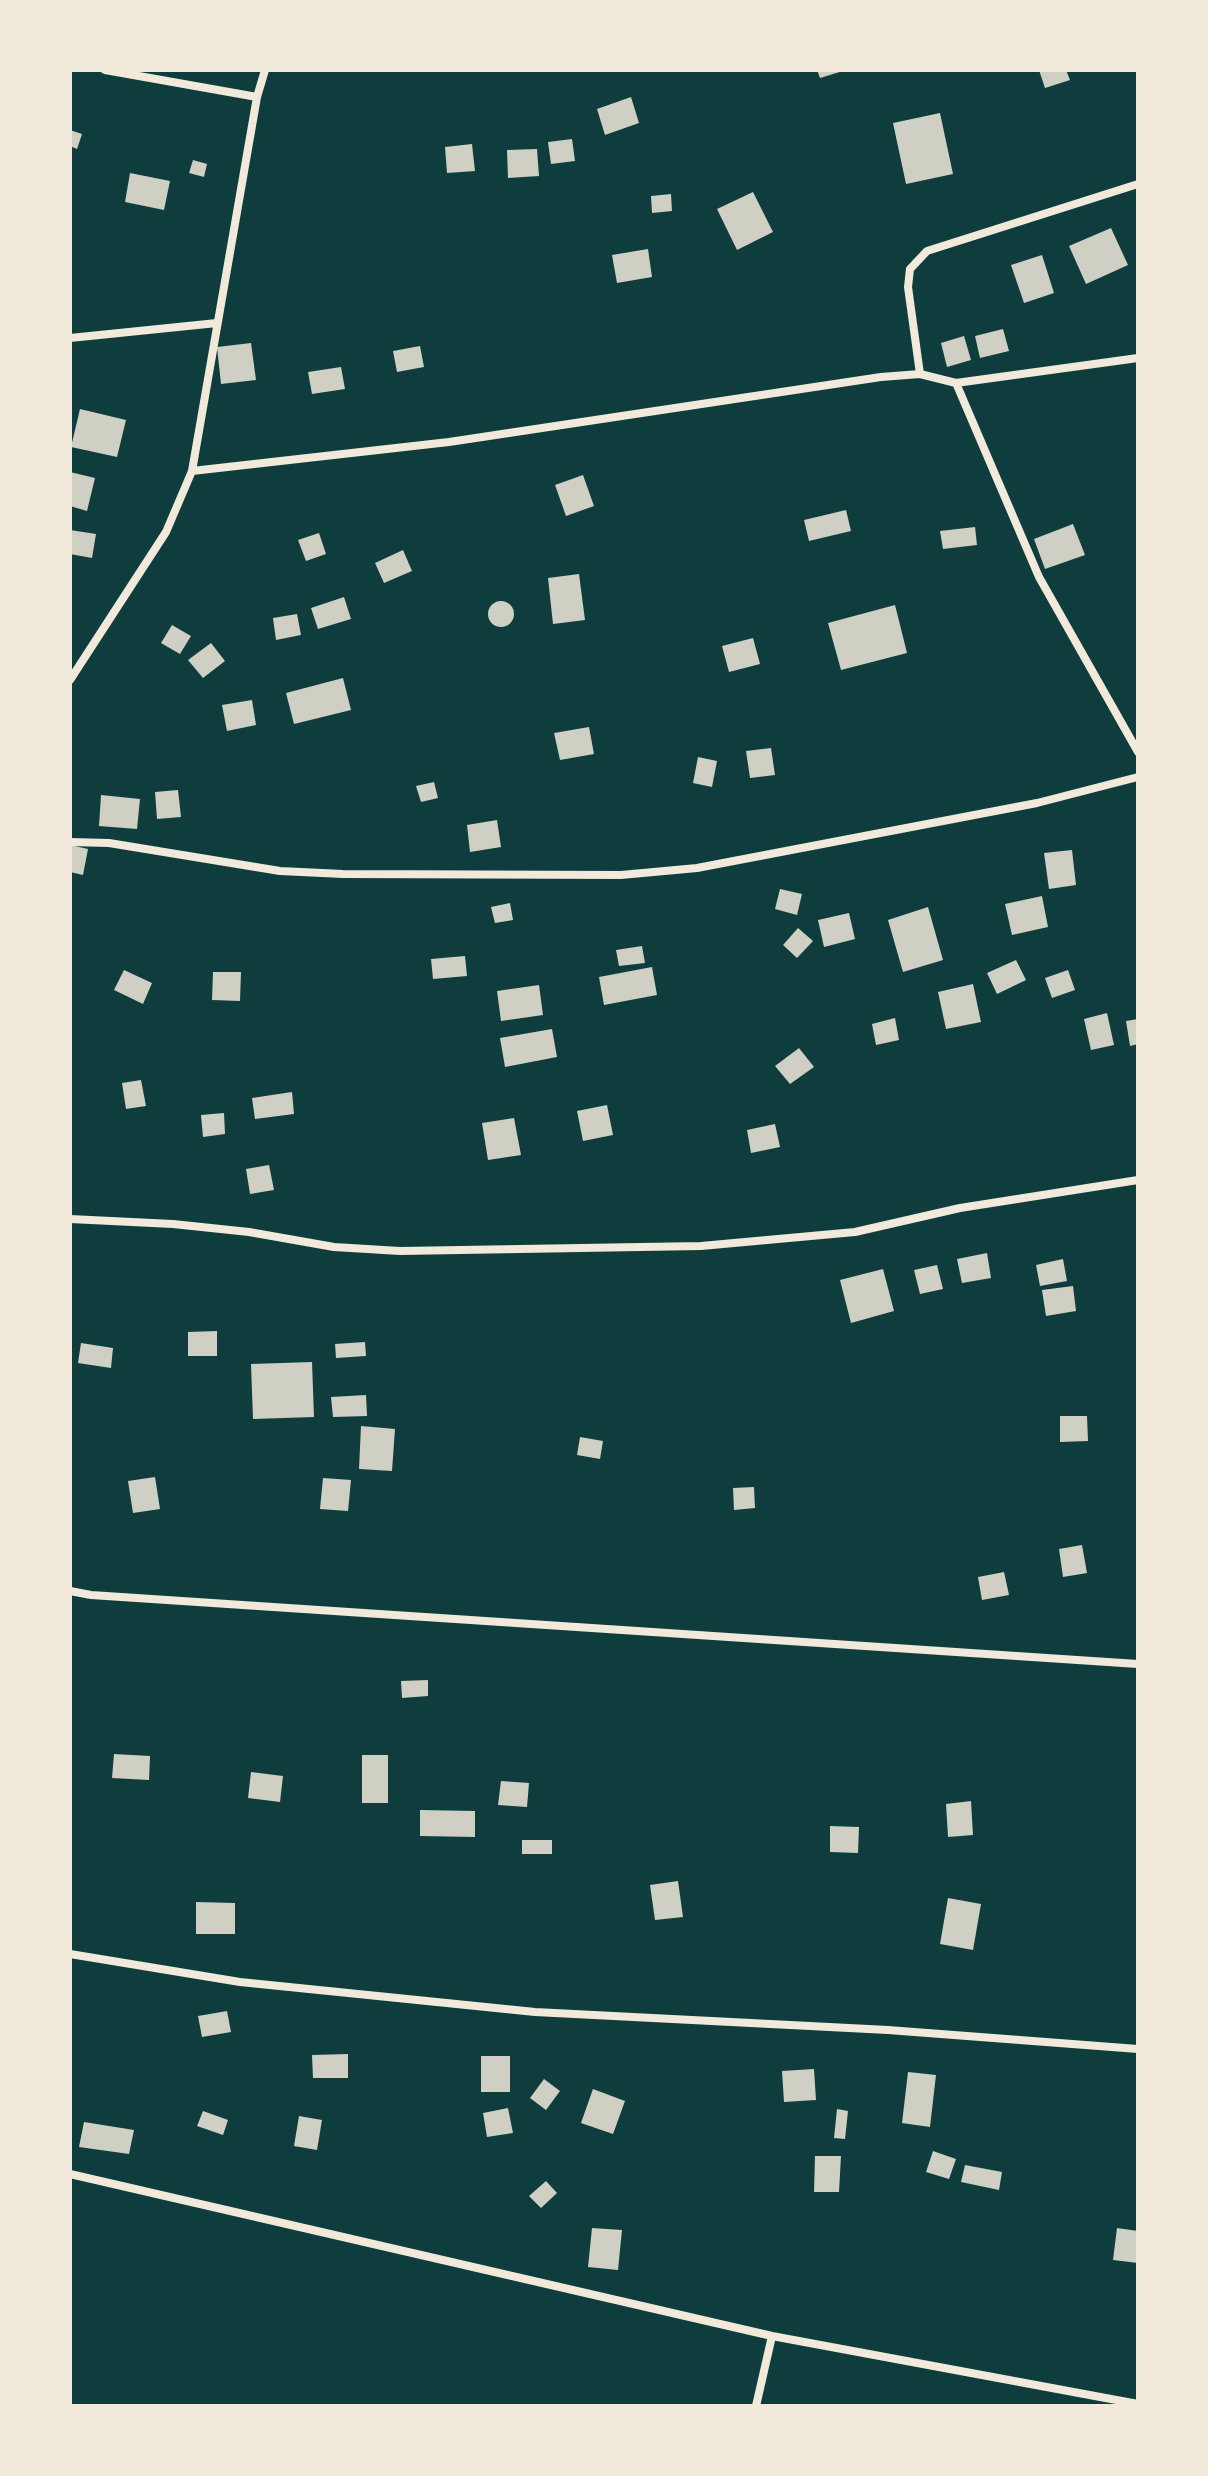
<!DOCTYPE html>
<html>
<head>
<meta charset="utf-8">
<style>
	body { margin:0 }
	#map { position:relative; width:1208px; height:2476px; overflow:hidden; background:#0f3d3e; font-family:"Open Sans",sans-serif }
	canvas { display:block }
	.frame { position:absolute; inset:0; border:72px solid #f1e9da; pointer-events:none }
</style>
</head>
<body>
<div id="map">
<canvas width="1208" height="2476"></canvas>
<div class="frame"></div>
</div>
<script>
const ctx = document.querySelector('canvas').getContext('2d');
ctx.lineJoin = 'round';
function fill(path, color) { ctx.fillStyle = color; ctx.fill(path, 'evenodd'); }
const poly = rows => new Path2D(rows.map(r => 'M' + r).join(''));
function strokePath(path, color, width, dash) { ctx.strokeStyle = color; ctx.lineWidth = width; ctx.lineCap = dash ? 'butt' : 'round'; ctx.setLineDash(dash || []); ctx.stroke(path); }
fill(poly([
	[817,70,843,70,843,71,820,78],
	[1039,70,1066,70,1070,80,1045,88],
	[631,97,639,123,605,135,597,109],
	[940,113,953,174,906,184,893,123],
	[70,130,82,134,77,149,70,146],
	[572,139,575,161,551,164,548,142],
	[472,144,475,171,447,173,445,147],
	[537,149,539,176,508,178,507,150],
	[193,160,207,164,204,177,189,173],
	[130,173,170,181,164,210,125,202],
	[753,192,773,232,737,250,717,209],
	[671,194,672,211,652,213,651,196],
	[1111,228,1128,265,1086,284,1069,246],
	[648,249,652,277,617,283,612,255],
	[1042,255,1054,293,1024,303,1011,265],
	[1003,329,1009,351,980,358,975,336],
	[964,336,971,360,947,367,941,343],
	[251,343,256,380,221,384,217,347],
	[420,346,424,367,397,372,393,351],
	[341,367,345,389,312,394,308,372],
	[80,409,126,420,117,457,71,447],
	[70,472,95,478,87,511,70,506],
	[583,475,594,506,566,516,555,485],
	[846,510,851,531,809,541,804,520],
	[1073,524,1085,555,1045,569,1034,539],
	[975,527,977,545,943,549,940,531],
	[70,530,96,534,92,558,70,554],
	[319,533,326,554,306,561,298,540],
	[403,550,412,571,384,583,375,563],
	[579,574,585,620,553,624,548,578],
	[344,597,351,619,318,629,311,608],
	'488 614a13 13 0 1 1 26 0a13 13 0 1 1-26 0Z',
	[895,605,907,653,841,670,828,623],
	[297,614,301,635,276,640,273,618],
	[172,625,191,636,180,654,161,643],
	[753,638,760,664,729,672,722,646],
	[211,643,225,661,203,678,188,660],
	[343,678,351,710,294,724,286,693],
	[252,700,256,725,227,731,222,705],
	[589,727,594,754,560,760,554,733],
	[771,748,775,775,750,778,746,751],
	[698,757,717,761,712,787,693,783],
	[434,782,438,798,421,802,416,786],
	[178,790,181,817,157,819,155,792],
	[101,795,140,799,137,829,99,826],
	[497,820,501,847,470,852,467,825],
	[70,845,88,849,83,875,70,872],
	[1072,850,1076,885,1049,889,1044,853],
	[780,889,802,894,797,915,775,909],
	[1042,896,1048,927,1012,935,1005,904],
	[510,903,513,920,495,923,491,907],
	[928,907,943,960,903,972,888,920],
	[849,913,855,939,824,947,818,920],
	[798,928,813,941,797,958,783,945],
	[642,946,645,963,619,966,616,950],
	[465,956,467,976,433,979,431,959],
	[1016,960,1026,980,997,994,987,973],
	[652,967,657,995,604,1005,599,977],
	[124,970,152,983,143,1004,114,990],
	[1068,970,1075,990,1052,998,1045,978],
	[213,972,241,972,240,1001,212,1000],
	[973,984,981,1022,946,1029,938,992],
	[539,985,543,1015,501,1021,497,991],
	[1107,1013,1114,1045,1091,1050,1084,1019],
	[895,1018,899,1040,876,1045,872,1024],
	[1138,1019,1138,1044,1130,1046,1126,1021],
	[552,1029,557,1057,505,1067,500,1038],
	[799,1048,814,1067,790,1084,775,1066],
	[141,1080,146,1106,126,1109,122,1083],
	[292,1092,294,1114,255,1119,252,1098],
	[607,1105,613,1135,583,1141,577,1111],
	[224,1113,225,1134,203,1137,201,1115],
	[514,1118,521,1155,488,1160,482,1123],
	[775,1124,780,1147,751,1153,747,1130],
	[269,1165,274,1190,250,1194,246,1169],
	[987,1253,991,1278,962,1283,957,1259],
	[1063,1259,1067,1281,1040,1286,1036,1265],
	[937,1265,943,1289,920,1294,914,1270],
	[883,1269,894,1311,851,1323,840,1280],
	[1073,1286,1076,1311,1046,1316,1042,1290],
	[217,1331,217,1356,188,1356,188,1332],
	[365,1342,366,1356,336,1358,335,1344],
	[81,1343,113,1348,111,1368,78,1363],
	[312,1362,314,1417,253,1419,251,1364],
	[366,1395,367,1416,333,1417,331,1397],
	[1060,1416,1087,1416,1088,1441,1060,1442],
	[361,1426,395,1429,392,1471,359,1469],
	[580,1437,603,1441,600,1459,577,1455],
	[155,1477,160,1509,133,1513,128,1481],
	[323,1478,351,1480,348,1511,320,1509],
	[754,1487,755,1508,734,1510,733,1488],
	[1082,1545,1087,1573,1063,1577,1059,1549],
	[1004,1572,1009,1595,982,1600,978,1577],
	[428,1680,428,1696,402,1698,401,1681],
	[114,1754,150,1756,149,1780,112,1778],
	[362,1755,388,1755,388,1803,362,1803],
	[251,1772,283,1776,280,1802,248,1798],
	[501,1781,529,1783,527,1807,498,1805],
	[971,1801,973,1835,948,1837,946,1804],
	[420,1810,475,1811,475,1837,420,1836],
	[830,1826,859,1827,858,1853,830,1852],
	[522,1840,552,1840,552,1854,522,1854],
	[678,1881,683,1917,655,1920,650,1885],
	[948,1898,981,1904,973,1950,940,1944],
	[196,1902,235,1903,235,1934,196,1934],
	[227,2011,231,2032,202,2037,198,2016],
	[348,2054,348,2078,313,2078,312,2055],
	[481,2056,510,2056,510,2092,481,2092],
	[814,2069,816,2100,784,2102,782,2071],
	[908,2072,936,2075,930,2127,902,2123],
	[544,2079,560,2091,546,2110,530,2098],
	[593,2089,625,2101,613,2134,581,2123],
	[508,2108,513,2133,487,2137,483,2113],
	[837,2109,848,2111,845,2139,834,2138],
	[203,2111,228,2120,223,2135,197,2126],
	[299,2116,322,2120,317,2150,294,2146],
	[84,2122,134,2130,129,2154,79,2147],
	[933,2151,956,2159,949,2179,926,2172],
	[815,2156,841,2156,839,2192,814,2192],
	[965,2165,1002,2172,999,2190,961,2182],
	[546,2181,557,2193,541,2208,529,2196],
	[592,2228,622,2230,618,2270,588,2267],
	[1117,2228,1138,2231,1138,2263,1113,2260]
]), '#cfcfc3');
strokePath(poly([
	[105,70,257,97],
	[70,338,217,323],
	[920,374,908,287,910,269,927,251,1138,184],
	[956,383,1039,577,1138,752],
	[192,471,449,442,881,377,920,374,956,383,1138,358],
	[70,680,166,532,192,471,257,97,265,70],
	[70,842,109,843,280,871,343,874,621,875,697,868,1037,803,1138,777],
	[70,1219,173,1224,249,1232,334,1247,400,1251,701,1246,855,1232,960,1208,1138,1180],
	[70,1591,91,1595,1138,1664],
	[70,1954,240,1982,535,2012,888,2030,1138,2049],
	[70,2174,772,2336,1138,2404],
	[756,2406,772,2336]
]), '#f1e9da', 8);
</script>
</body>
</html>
